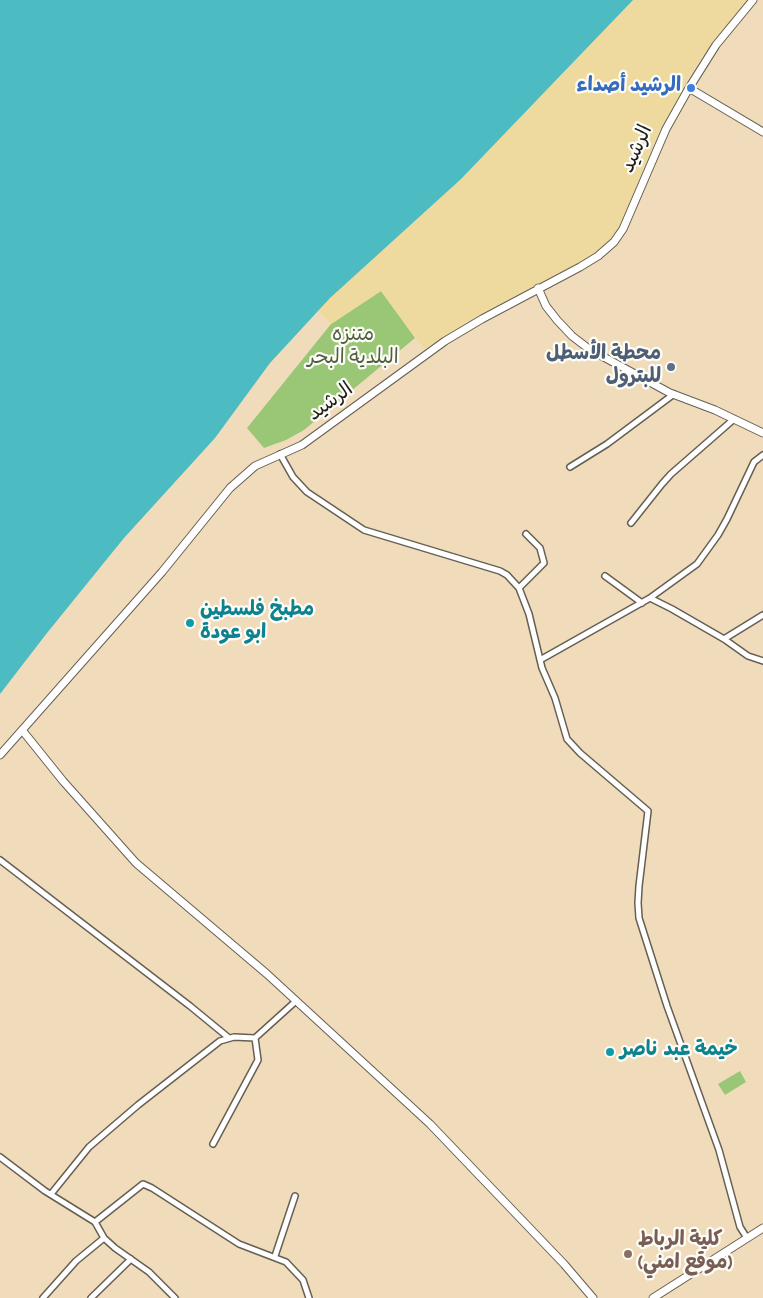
<!DOCTYPE html>
<html>
<head>
<meta charset="utf-8">
<style>
	body { margin:0 }
	canvas { display:block; background:#f0dcbb }
</style>
</head>
<body>
<canvas width="763" height="1298"></canvas>
<script>
const ctx = document.querySelector('canvas').getContext('2d');
ctx.lineJoin = 'round';
function fill(path, color) { ctx.fillStyle = color; ctx.fill(path, 'evenodd'); }
const poly = rows => new Path2D(rows.map(r => 'M' + r).join(''));
function strokePath(path, color, width, dash) { ctx.strokeStyle = color; ctx.lineWidth = width; ctx.lineCap = dash ? 'butt' : 'round'; ctx.setLineDash(dash || []); ctx.stroke(path); }
function label(font, color, halo, rows, align = 'center') {
  ctx.font = font + ' Dekko,"Playpen Sans Arabic",sans-serif'; ctx.lineWidth = 4.5; ctx.setLineDash([]); ctx.textBaseline = 'middle'; ctx.strokeStyle = halo; ctx.fillStyle = color; for (const [text, x, y, turn = 0] of rows) {
    ctx.save(); ctx.translate(x, y); ctx.rotate((+turn || 0) * Math.PI / 180); ctx.textAlign = isNaN(turn) ? turn : align; if (halo) ctx.strokeText(text, 0, 0); ctx.fillText(text, 0, 0); ctx.restore();
  }
}
fill(poly([
	[381,291,415,338,304,430,286,440,264,448,247,428,331,324],
	[740,1071,746,1082,725,1095,718,1084]
]), '#99c775');
fill(poly([
	[627,0,748,0,707,50,689,77,659,133,617,232,597,252,588,258,468,321,424,349,381,291,331,324,308,300,555,82]
]), '#eeda9e');
fill(poly([
	[0,0,633,0,461,179,330,298,270,363,215,438,124,538,47,633,0,694]
]), '#4cbbc2');
const street = poly([
	[280,454,293,477,307,492,364,530,500,571,507,575,519,588,529,614,542,668,555,698,567,739,580,753,648,811,639,886,638,903,639,918,667,1006,719,1150,740,1227,747,1238],
	[570,467,607,444,674,394],
	[631,523,662,484,671,474,734,419],
	[605,576,642,603],
	[519,588,544,563,540,548,526,534],
	[650,598,672,609,724,639,748,656,763,661],
	[724,639,763,615],
	[540,660,650,598,697,564,718,535,727,519,754,462,763,455],
	[0,860,190,1006,229,1038],
	[213,1144,258,1060,255,1038],
	[0,1157,45,1191,95,1222,143,1184,152,1188,239,1244,286,1262,303,1280,309,1298],
	[51,1194,89,1147,138,1105,220,1041,234,1037,255,1038,296,1001],
	[95,1222,104,1238,115,1248,149,1272,175,1298],
	[275,1256,295,1196],
	[43,1298,76,1261,104,1238],
	[91,1298,131,1259]
]);
const secondary = poly([
	[689,88,763,132],
	[538,288,546,306,557,320,572,336,589,349,670,393,715,410,763,433],
	[22,730,63,781,136,863,267,974,430,1124,564,1264,593,1298],
	[0,755,162,572,230,488,255,466,302,445,445,341,482,319,580,267,598,256,614,242,623,229,666,129,689,88,716,45,753,0],
	[653,1298,763,1228]
]);
strokePath(street, '#665f54', 8);
strokePath(secondary, '#665f54', 9);
strokePath(street, '#fff', 5);
strokePath(secondary, '#fff', 7);
for (const [x, y, r, color] of [
	[691,88,5,"#3f7fe0"],
	[671,367,5,"#5c6f8a"],
	[190,623,5,"#0f9aa8"],
	[610,1052,5,"#0f9aa8"],
	[628,1254,5,"#8d6e63"]
]) { const dot = new Path2D(); dot.arc(x, y, r, 0, 2 * Math.PI); ctx.fillStyle = color; ctx.fill(dot); strokePath(dot, '#fdfcf7', 2); }
label('bold 20px', '#366cbe', '#fdfcf7', [
	["الرشيد أصداء",681,88]
], 'right');
label('20px', '#1c1c1c', '#fdfcf7', [
	["الرشيد",639,150,-66],
	["الرشيد",332,404,-36]
]);
label('20px', '#4e6040', '#fdfcf7', [
	["متنزه",353,337],
	["البلدية البحر",353,360]
]);
label('bold 20px', '#4e5e75', '#fdfcf7', [
	["محطة الأسطل",661,356],
	["للبترول",661,379]
], 'right');
label('bold 20px', '#0d838f', '#fdfcf7', [
	["مطبخ فلسطين",200,612],
	["ابو عودة",200,635],
	["خيمة عبد ناصر",620,1052]
], 'left');
label('bold 20px', '#785e54', '#fdfcf7', [
	["كلية الرباط",638,1242],
	["(موقع امني)",638,1265]
], 'left');
</script>
</body>
</html>
